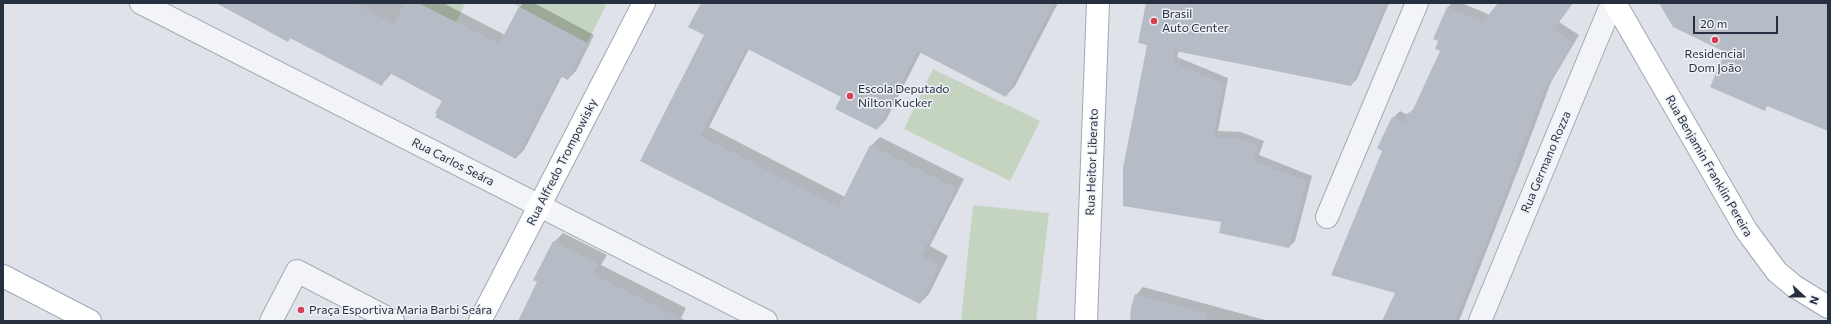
<!DOCTYPE html>
<html>
<head>
<meta charset="utf-8">
<style>
	body { margin:0 }
	#map { position:relative; width:1831px; height:324px; overflow:hidden; background:#dfe3e9; font-family:Commissioner,sans-serif }
	canvas { display:block }
	.frame { position:absolute; inset:0; border:4px solid #273041; pointer-events:none }
	.north { position:absolute; left:1783px; top:276px; width:40px; height:40px; -webkit-text-stroke:3px #eff2f7; paint-order:stroke; rotate:111deg; font-size:11px; font-weight:700; line-height:16px; text-align:center; color:#273041 }
	.north::after { content:''; display:block; margin:auto; width:14px; height:18px; background:#273041; clip-path:polygon(50% 0,100% 100%,50% 72%,0 100%) }
	.scale { position:absolute; left:1693px; top:16px; width:85px; height:18px; box-sizing:border-box; border:2px solid #273041; border-top:0; padding-left:5px; font-size:12px; line-height:14px; white-space:nowrap; color:#273041; -webkit-text-stroke:3px #eff2f7; paint-order:stroke }
</style>
</head>
<body>
<div id="map">
<canvas width="1831" height="324"></canvas>
<div class="frame"></div>
<div class="north">N</div>
<div class="scale">20 m</div>
</div>
<script>
const ctx = document.querySelector('canvas').getContext('2d');
ctx.lineJoin = 'round';
function fill(path, color) { ctx.fillStyle = color; ctx.fill(path, 'evenodd'); }
const poly = rows => new Path2D(rows.map(r => 'M' + r).join(''));
function strokePath(path, color, width, dash) { ctx.strokeStyle = color; ctx.lineWidth = width; ctx.lineCap = dash ? 'butt' : 'round'; ctx.setLineDash(dash || []); ctx.stroke(path); }
function label(font, color, halo, rows, align = 'center') {
  ctx.font = font + ' Commissioner,sans-serif'; ctx.lineWidth = 3; ctx.setLineDash([]); ctx.textBaseline = 'middle'; ctx.strokeStyle = halo; ctx.fillStyle = color; for (const [text, x, y, turn = 0] of rows) {
    ctx.save(); ctx.translate(x, y); ctx.rotate((+turn || 0) * Math.PI / 180); ctx.textAlign = isNaN(turn) ? turn : align; if (halo) ctx.strokeText(text, 0, 0); ctx.fillText(text, 0, 0); ctx.restore();
  }
}
fill(poly([
	[418,3,465,3,456,23],
	[512,3,607,3,587,43],
	[933,69,1040,121,1010,181,904,129],
	[973,205,1049,213,1036,321,961,321]
]), '#c4d4c0');
fill(poly([
	[222,3,443,3,505,35,519,7,524,3,534,3,594,35,576,71,568,79,562,76,524,150,516,158,443,100,392,73,382,84,291,38,288,41],
	[702,3,1058,3,1015,86,1006,96,921,52,886,120,877,129,842,97,749,49,709,127,845,197,871,146,880,137,964,179,930,246,948,256,929,294,920,303,641,161,705,35],
	[1147,3,1389,3,1357,79,1351,85,1179,51,1177,57,1228,78,1218,131,1241,132,1264,141,1259,155,1312,176,1295,241,1289,247,1222,222,1149,44],
	[1452,3,1462,3,1490,15,1499,3,1573,3,1559,22,1579,35,1551,82,1520,165,1459,321,1383,321,1396,293,1383,150,1393,118,1400,111,1408,115,1416,106,1441,50,1439,41,1435,39,1448,7],
	[563,233,607,255,601,265,686,308,681,318,686,321,520,321,539,282,554,242],
	[1143,287,1269,321,1131,321,1136,295]
]), '#0003');
fill(poly([
	[216,3,353,3,394,24,404,3,418,3,499,44,519,7,587,43,568,80,560,76,516,159,435,117,437,114,435,113,442,101,388,72,382,86,290,38,288,42],
	[701,3,1054,3,1006,97,917,51,877,130,835,109,841,97,746,48,700,136,839,207,870,145,956,188,921,256,939,265,920,304,640,161,704,35,688,27],
	[1146,3,1386,3,1351,86,1175,51,1172,62,1223,84,1213,137,1235,137,1259,146,1253,161,1307,181,1289,248,1219,233,1221,222,1123,206,1123,168,1147,45,1138,43],
	[1498,3,1572,3,1553,29,1573,43,1544,90,1516,162,1518,162,1455,321,1382,321,1395,293,1331,275,1382,151,1377,148,1392,117,1404,123,1408,112,1411,114,1440,51,1435,49,1438,41,1433,39,1447,7,1483,22],
	[1659,3,1828,3,1828,131,1767,106,1765,111,1710,87,1725,52,1673,27],
	[553,241,598,264,593,274,684,321,518,321,537,282,533,280],
	[1135,294,1206,314,1205,321,1130,321,1131,307]
]), '#b6bcc6');
const minor = poly([
	[141,3,766,321],
	[1327,217,1417,3],
	[271,321,297,271,393,321],
	[1480,321,1612,3]
]);
const major = poly([
	[1615,3,1746,230,1777,272,1794,286,1828,307],
	[3,276,90,321],
	[480,321,644,3],
	[1086,321,1098,3]
]);
strokePath(minor, '#a4aab3', 24);
strokePath(major, '#9ea7b6', 24);
strokePath(minor, '#f2f4f7', 22);
strokePath(major, '#fff', 22);
for (const [x, y, r, color] of [
	[1154,21,4,"#d63d4f"],
	[1715,40,4,"#d63d4f"],
	[850,96,4,"#d63d4f"],
	[301,310,4,"#d63d4f"]
]) { const dot = new Path2D(); dot.arc(x, y, r, 0, 2 * Math.PI); ctx.fillStyle = color; ctx.fill(dot); strokePath(dot, '#eff2f7', 1.5); }
label('12px', '#273041', '#eff2f7', [
	["Brasil",1162,14],
	["Auto Center",1162,28],
	["Residencial",1715,54,"center"],
	["Dom João",1715,68,"center"],
	["Escola Deputado",858,89],
	["Nilton Kucker",858,103],
	["Praça Esportiva Maria Barbi Seára",309,310]
], 'left');
label('12px', '#273041', '#eff2f7', [
	["Rua Carlos Seára",453,162,27],
	["Rua Alfredo Trompowisky",562,162,-63],
	["Rua Heitor Liberato",1092,162,-88],
	["Rua Germano Rozza",1546,162,-67],
	["Rua Benjamin Franklin Pereira",1709,166,60]
]);
</script>
</body>
</html>
